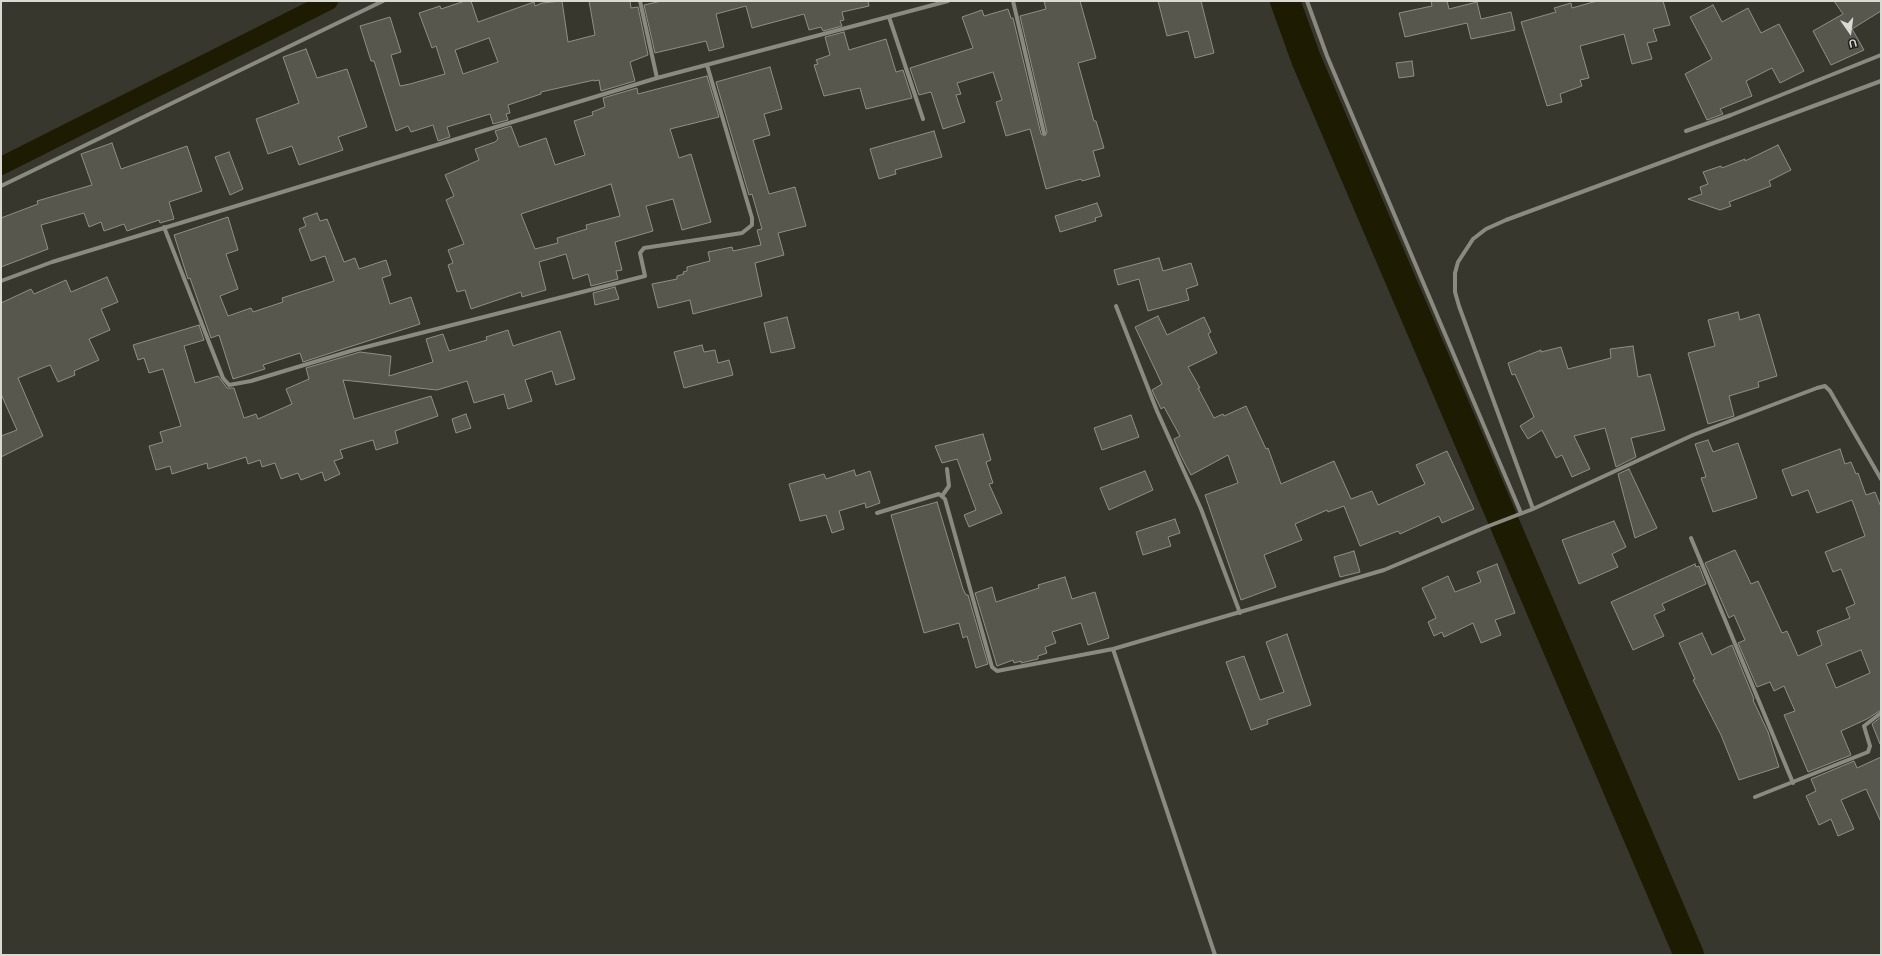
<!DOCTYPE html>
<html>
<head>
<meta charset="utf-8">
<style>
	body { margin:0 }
	#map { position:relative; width:1882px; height:956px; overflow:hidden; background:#37372e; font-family:Helvetica,sans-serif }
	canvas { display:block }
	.frame { position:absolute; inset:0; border:2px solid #dadad5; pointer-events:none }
	.north { position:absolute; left:1830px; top:12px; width:40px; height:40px; -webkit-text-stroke:3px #1e1e1a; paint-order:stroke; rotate:166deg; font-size:11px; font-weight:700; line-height:16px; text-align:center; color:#dadad5 }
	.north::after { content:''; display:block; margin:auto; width:14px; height:18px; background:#dadad5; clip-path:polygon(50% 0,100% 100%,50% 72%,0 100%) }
</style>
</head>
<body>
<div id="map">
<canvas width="1882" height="956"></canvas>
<div class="frame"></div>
<div class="north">U</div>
</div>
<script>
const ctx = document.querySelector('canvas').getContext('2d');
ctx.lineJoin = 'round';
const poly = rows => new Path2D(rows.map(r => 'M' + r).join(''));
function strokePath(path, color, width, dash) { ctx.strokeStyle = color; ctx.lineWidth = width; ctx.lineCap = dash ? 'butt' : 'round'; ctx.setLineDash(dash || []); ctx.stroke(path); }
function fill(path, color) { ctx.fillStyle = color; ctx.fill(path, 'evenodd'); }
strokePath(poly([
	[1,166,329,1]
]), '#1d1c02', 18);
strokePath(poly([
	[1285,1,1306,59,1689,955]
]), '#1d1c02', 30);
const building = poly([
	[465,1,471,1,478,22,534,2,535,6,542,3,562,1,568,42,595,35,589,1,630,1,631,8,638,7,648,55,630,62,635,81,601,91,599,80,594,81,594,80,541,92,541,94,508,105,510,113,506,114,508,120,493,124,490,114,447,127,450,137,438,141,433,125,411,132,408,126,396,131,374,61,371,61,360,26,390,17,401,52,391,55,400,86,410,84,445,74,436,46,432,48,419,13,440,6,441,9,465,1],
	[489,38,498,62,463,74,455,50,489,38],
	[662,1,868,1,869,6,842,12,844,20,840,21,842,26,823,31,821,27,809,30,804,14,752,28,746,6,716,14,724,47,709,51,706,41,655,53,644,5,662,1],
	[1044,1,1080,1,1096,58,1078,63,1094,121,1096,121,1104,148,1093,151,1100,176,1082,181,1081,179,1046,189,1030,129,1006,136,996,102,1002,100,993,72,957,83,961,94,956,95,965,122,943,129,931,92,919,95,910,68,973,48,962,17,982,10,984,16,1008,9,1011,18,1013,18,1041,134,1045,136,1047,132,1020,16,1046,9,1044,1],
	[1158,1,1201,1,1214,53,1195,58,1188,31,1167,36,1158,1],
	[1431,1,1447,1,1449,9,1477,2,1481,19,1511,12,1515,30,1471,39,1467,23,1405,37,1399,13,1432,6,1431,1],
	[1597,1,1663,1,1670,25,1653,29,1657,41,1647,43,1652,59,1632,64,1624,34,1580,46,1589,78,1580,80,1582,86,1560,94,1562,102,1547,106,1521,22,1556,12,1554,8,1571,3,1572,8,1597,1],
	[1834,1,1881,1,1881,11,1852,29,1864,50,1831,65,1813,31,1843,14,1834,1],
	[1713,5,1722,22,1748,8,1761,33,1779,24,1804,71,1780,83,1772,68,1746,81,1752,96,1720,109,1723,114,1707,120,1685,74,1712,59,1690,17,1713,5],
	[844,32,849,50,886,39,896,72,903,70,912,98,866,109,860,88,824,96,814,65,818,64,816,60,830,55,825,37,844,32],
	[306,49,317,78,347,69,367,127,338,137,343,150,299,165,292,146,268,154,256,119,299,103,283,57,306,49],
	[1412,61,1414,76,1399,78,1396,63,1412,61],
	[770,67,782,109,764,114,770,135,753,140,769,194,795,187,806,226,778,233,784,255,755,263,762,296,693,314,690,300,658,308,652,284,677,279,677,276,684,274,683,272,687,271,687,267,710,261,708,252,732,247,733,251,761,245,757,230,762,229,752,194,749,195,716,82,770,67],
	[707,76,719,117,670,129,679,158,691,154,711,222,682,230,673,199,646,206,653,231,615,242,622,270,616,271,618,279,591,286,588,274,573,279,566,254,539,262,546,290,522,297,521,292,471,309,465,290,457,292,448,265,453,263,448,250,464,244,446,200,454,196,445,175,479,160,475,149,495,142,498,139,495,131,511,126,519,147,546,138,555,165,585,155,574,121,593,115,592,112,605,107,603,98,637,88,638,94,707,76],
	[611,184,620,216,586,225,587,229,557,238,558,243,535,249,521,214,611,184],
	[934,131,942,157,895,170,896,174,879,179,870,149,934,131],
	[112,143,121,169,187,146,202,191,169,202,174,219,160,223,159,220,127,231,124,224,104,231,101,222,89,227,84,213,41,225,48,249,1,267,1,218,38,204,37,201,92,185,81,154,112,143],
	[1778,145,1791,170,1769,181,1771,186,1729,202,1731,206,1720,210,1688,199,1702,194,1700,187,1708,184,1703,172,1721,166,1722,168,1745,159,1745,161,1778,145],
	[229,152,243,189,230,195,215,157,229,152],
	[1097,203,1102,216,1095,218,1096,221,1060,232,1055,216,1097,203],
	[317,213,320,221,327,219,344,262,355,258,359,269,386,260,391,275,382,278,390,304,411,297,420,324,303,362,300,353,263,365,265,369,233,379,219,335,211,338,190,278,188,279,174,235,228,217,238,250,226,254,238,289,220,296,228,316,251,308,253,312,283,302,282,298,334,281,325,256,311,261,299,229,306,226,303,218,317,213],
	[1159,258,1163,271,1191,263,1198,285,1186,289,1189,300,1148,311,1139,279,1118,285,1114,270,1159,258],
	[107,277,118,302,101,309,110,330,89,339,99,360,74,371,75,375,58,382,50,365,18,378,43,436,1,457,1,436,17,430,1,394,1,303,31,289,34,294,66,280,71,292,107,277],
	[615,287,619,299,595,305,593,293,615,287],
	[1738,312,1740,320,1759,314,1777,376,1758,382,1759,387,1729,396,1734,416,1708,424,1688,353,1715,346,1708,320,1738,312],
	[1158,316,1167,335,1204,317,1211,332,1208,334,1217,353,1188,367,1200,388,1198,388,1214,418,1223,414,1224,416,1246,406,1266,449,1268,448,1281,484,1334,461,1351,499,1372,491,1378,505,1425,484,1416,465,1447,451,1474,509,1442,523,1439,516,1400,534,1398,531,1360,546,1344,506,1328,512,1327,510,1295,524,1302,540,1264,555,1276,587,1241,600,1205,495,1238,483,1228,455,1191,475,1181,456,1174,439,1180,436,1164,407,1161,409,1152,390,1162,384,1135,327,1158,316],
	[787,317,795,348,771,353,764,323,787,317],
	[199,325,204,340,184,346,195,383,218,376,227,388,234,388,244,418,256,414,258,419,292,404,286,389,309,379,306,368,360,352,391,356,389,376,433,362,426,339,443,334,449,351,487,340,486,337,508,330,513,346,560,331,575,379,556,385,552,371,525,380,532,401,508,409,504,394,474,403,467,381,437,390,343,380,354,419,431,396,438,416,395,431,398,443,376,450,373,440,340,450,343,458,334,461,340,474,325,481,322,472,301,480,298,473,281,479,275,463,262,467,260,460,248,464,246,457,208,469,207,463,172,474,170,466,156,470,149,446,163,442,160,432,181,426,163,369,149,373,144,358,138,360,133,345,199,325],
	[702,345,704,352,715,350,718,363,729,360,733,375,684,388,674,352,702,345],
	[1633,346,1638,377,1650,374,1665,430,1631,438,1636,457,1616,467,1605,428,1574,436,1590,469,1572,477,1562,455,1556,458,1542,430,1528,439,1520,426,1534,417,1515,374,1512,375,1508,363,1541,350,1541,352,1561,347,1568,369,1611,358,1610,349,1633,346],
	[466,414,471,428,456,433,452,419,466,414],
	[1131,415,1139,437,1102,450,1094,428,1131,415],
	[983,434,991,460,986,462,993,483,989,484,1002,513,969,527,964,515,976,510,957,459,942,463,935,446,983,434],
	[1708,440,1713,452,1738,443,1757,498,1713,512,1701,478,1706,477,1695,444,1708,440],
	[1840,449,1845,464,1851,462,1856,474,1858,473,1866,495,1875,492,1881,507,1881,710,1867,719,1841,731,1851,755,1808,772,1784,715,1795,711,1784,686,1774,691,1770,682,1757,687,1738,643,1745,640,1734,615,1729,618,1705,563,1735,550,1751,584,1758,581,1782,633,1787,631,1798,656,1822,645,1817,631,1850,618,1846,608,1855,604,1841,569,1833,572,1825,552,1865,536,1852,500,1817,513,1808,490,1792,496,1782,470,1840,449],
	[1861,650,1870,673,1836,688,1826,664,1861,650],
	[1629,469,1657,528,1635,538,1618,474,1629,469],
	[854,470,856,476,870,471,880,503,866,508,865,503,839,511,844,529,832,533,826,515,800,521,789,484,824,474,826,479,854,470],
	[1145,471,1153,490,1109,510,1100,488,1145,471],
	[937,502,963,589,966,595,968,595,988,664,976,668,967,636,963,638,959,623,924,633,891,515,937,502],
	[1175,519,1180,533,1168,537,1171,546,1143,555,1136,532,1175,519],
	[1614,521,1626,547,1612,554,1618,567,1579,584,1562,540,1614,521],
	[1354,551,1360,572,1340,577,1334,557,1354,551],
	[1497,564,1515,613,1495,620,1501,635,1481,643,1473,623,1444,637,1442,632,1434,636,1428,622,1436,618,1422,588,1448,576,1455,592,1481,582,1477,572,1497,564],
	[1695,564,1696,567,1699,566,1706,584,1662,604,1665,610,1654,615,1664,636,1633,650,1611,602,1695,564],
	[1065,577,1072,599,1095,592,1109,638,1088,645,1081,623,1052,632,1056,643,1045,647,1047,653,1038,656,1038,659,1021,663,1021,661,1014,663,1013,660,997,666,975,593,992,587,996,602,1039,588,1038,585,1065,577],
	[1702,633,1712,655,1732,645,1754,699,1753,700,1768,732,1779,767,1739,780,1721,735,1693,680,1695,679,1679,643,1702,633],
	[1287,634,1311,705,1267,720,1268,724,1251,730,1226,662,1244,656,1260,700,1284,692,1266,642,1287,634],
	[1881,717,1881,743,1880,744,1872,724,1881,717],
	[1881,757,1881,822,1866,789,1841,800,1854,829,1838,836,1831,819,1819,825,1806,796,1816,791,1811,779,1854,761,1857,768,1881,757]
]);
fill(building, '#58574e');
strokePath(building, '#8f8f85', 1);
strokePath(poly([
	[640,1,657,78],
	[1013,1,1044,133],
	[1307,1,1327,56,1521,513],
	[889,17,923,119],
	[1686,131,1731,115,1881,55],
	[1,186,383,1],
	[164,227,223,378,229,385,251,381,354,350,645,276,640,253,644,248,742,233,752,225,752,218,707,65],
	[1,281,52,262,657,78,948,1],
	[1116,306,1157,411,1201,509,1240,613],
	[942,496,949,486,947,469],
	[1533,509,1459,306,1455,292,1455,273,1458,262,1473,239,1486,229,1506,220,1881,81],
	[877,513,939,494,945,499,992,667,997,671,1113,649,1384,570,1486,527,1533,509,1693,435,1817,388,1825,386,1830,391,1881,479],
	[1691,538,1793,783],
	[1113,649,1215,955],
	[1755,797,1868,752,1870,746,1864,726,1881,713]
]), '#8b8a81', 4);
</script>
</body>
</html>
